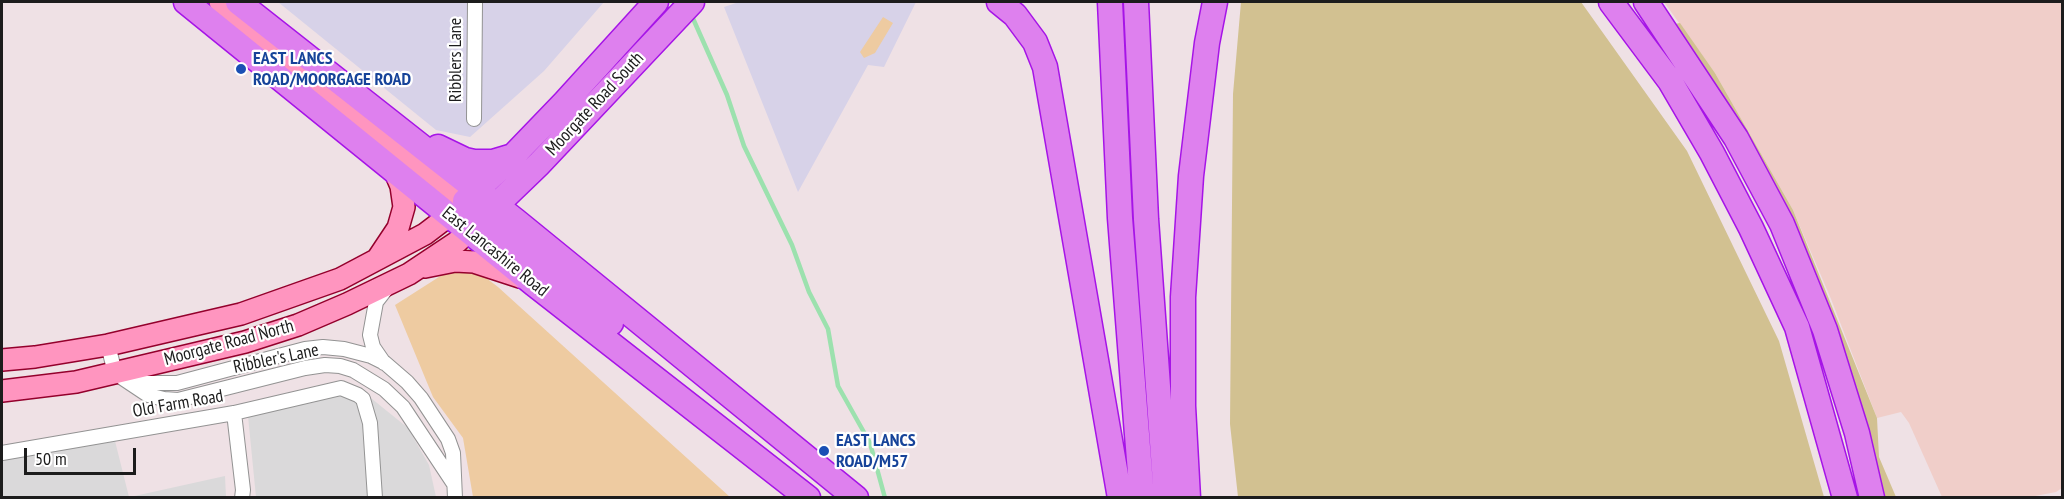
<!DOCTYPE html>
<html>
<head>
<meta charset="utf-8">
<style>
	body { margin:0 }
	#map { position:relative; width:2064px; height:499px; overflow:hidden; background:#efe1e5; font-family:"PT Sans Narrow",sans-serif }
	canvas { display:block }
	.frame { position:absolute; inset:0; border:3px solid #1c1c1c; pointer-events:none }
	.scale { position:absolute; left:24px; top:448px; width:112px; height:27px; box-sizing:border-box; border:3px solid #1c1c1c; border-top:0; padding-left:8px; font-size:18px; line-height:21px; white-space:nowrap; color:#1c1c1c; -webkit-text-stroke:4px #fff; paint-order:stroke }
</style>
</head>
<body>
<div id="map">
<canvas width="2064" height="499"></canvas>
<div class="frame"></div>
<div class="scale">50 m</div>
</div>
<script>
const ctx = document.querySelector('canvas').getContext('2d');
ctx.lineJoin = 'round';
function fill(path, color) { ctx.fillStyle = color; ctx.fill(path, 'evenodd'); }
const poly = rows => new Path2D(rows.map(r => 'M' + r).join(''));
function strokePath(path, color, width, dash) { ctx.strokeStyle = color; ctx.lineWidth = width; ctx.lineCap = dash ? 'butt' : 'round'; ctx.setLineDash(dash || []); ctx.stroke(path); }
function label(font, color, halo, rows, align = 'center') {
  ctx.font = font + ' "PT Sans Narrow",sans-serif'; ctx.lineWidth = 4.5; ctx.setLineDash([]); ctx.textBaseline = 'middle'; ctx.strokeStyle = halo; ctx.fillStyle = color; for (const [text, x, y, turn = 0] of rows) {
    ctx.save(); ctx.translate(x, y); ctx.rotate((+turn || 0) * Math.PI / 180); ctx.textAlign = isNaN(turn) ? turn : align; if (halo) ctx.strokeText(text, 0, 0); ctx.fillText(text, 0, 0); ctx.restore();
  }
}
fill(poly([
	[356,386,408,428,429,465,436,497,256,497,248,416],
	[115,441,129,497,2,497,2,460],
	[225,476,226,497,130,497]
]), '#dad9da');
fill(poly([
	[278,2,604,2,544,71,470,137,436,130],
	[739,2,916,2,884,67,868,65,798,192,724,7]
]), '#d7d2e8');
fill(poly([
	[1664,2,2062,2,2062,488,2056,492,2030,497,1942,497,1909,423,1901,412,1877,418,1831,299,1793,210,1715,73]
]), '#f0cec9');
fill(poly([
	[883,17,893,23,875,53,864,58,860,52],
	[464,261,498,287,730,497,473,497,463,438,433,397,395,305]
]), '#eecba1');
fill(poly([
	[1241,2,1581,2,1687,151,1779,341,1824,497,1238,497,1230,424,1233,94],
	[1680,23,1715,73,1793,210,1877,418,1879,457,1896,497,1879,497,1862,420,1675,24]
]), '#d2c191');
strokePath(poly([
	[691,14,727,95,744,146,792,245,809,292,828,329,838,386,870,443,885,498]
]), '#9ce1ae', 4.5);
const street = poly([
	[474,119,475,2],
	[108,345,115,373,148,395,164,399,178,400,305,368,325,365,340,366,353,370,384,389,403,407,454,484],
	[384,363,373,347,370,335,376,302,387,288],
	[131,383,177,383,305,349,323,347,344,349,371,356,385,363,407,382,421,398,448,439,453,453,455,498],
	[234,413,243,490,242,498],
	[2,453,234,413,341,388,358,395,363,399,370,423,375,498]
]);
const primary = poly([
	[378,258,398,228,404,207,401,186,395,172],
	[425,267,455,261,474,262,520,277],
	[2,360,35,357,108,345,241,314,340,279,425,234,450,215],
	[2,391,76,382,245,342,298,325,347,304,409,274,457,242,473,227,474,219,469,210,220,2]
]);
const highway = poly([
	[186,2,534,284,808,498],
	[238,2,516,221,856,498],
	[999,2,1015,15,1035,42,1045,67,1120,498],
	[1110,2,1120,218,1142,498],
	[1136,2,1146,219,1166,498],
	[1611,2,1670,81,1712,153,1751,228,1797,327,1845,498],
	[1646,2,1736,138,1782,224,1825,330,1857,433,1872,498],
	[438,147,465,160,474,162,493,162,513,156],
	[477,190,473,202,476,213,611,323],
	[465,201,513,156,565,102,656,2],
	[484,217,539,164,692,2],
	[1188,498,1183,406,1183,297,1191,176,1207,43,1215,2]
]);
strokePath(street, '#939393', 16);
strokePath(primary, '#94002c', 24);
strokePath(highway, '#a614e7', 27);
strokePath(street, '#fff', 14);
strokePath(primary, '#ff95bf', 21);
strokePath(highway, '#de80ee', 24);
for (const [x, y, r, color] of [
	[241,69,6,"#1a4fb4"],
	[824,451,6,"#1a4fb4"]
]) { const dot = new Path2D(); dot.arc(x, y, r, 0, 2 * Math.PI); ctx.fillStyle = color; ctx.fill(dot); strokePath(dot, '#fff', 2); }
label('bold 18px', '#164399', '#fff', [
	["EAST LANCS",253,59],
	["ROAD/MOORGAGE ROAD",253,80],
	["EAST LANCS",836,441],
	["ROAD/M57",836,462]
], 'left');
label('18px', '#1c1c1c', '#fff', [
	["Ribblers Lane",456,60,-90],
	["Moorgate Road South",595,104,-47],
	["East Lancashire Road",495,252,39],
	["Moorgate Road North",229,343,-15],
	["Ribbler's Lane",276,359,-12],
	["Old Farm Road",178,404,-10]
]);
</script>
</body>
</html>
